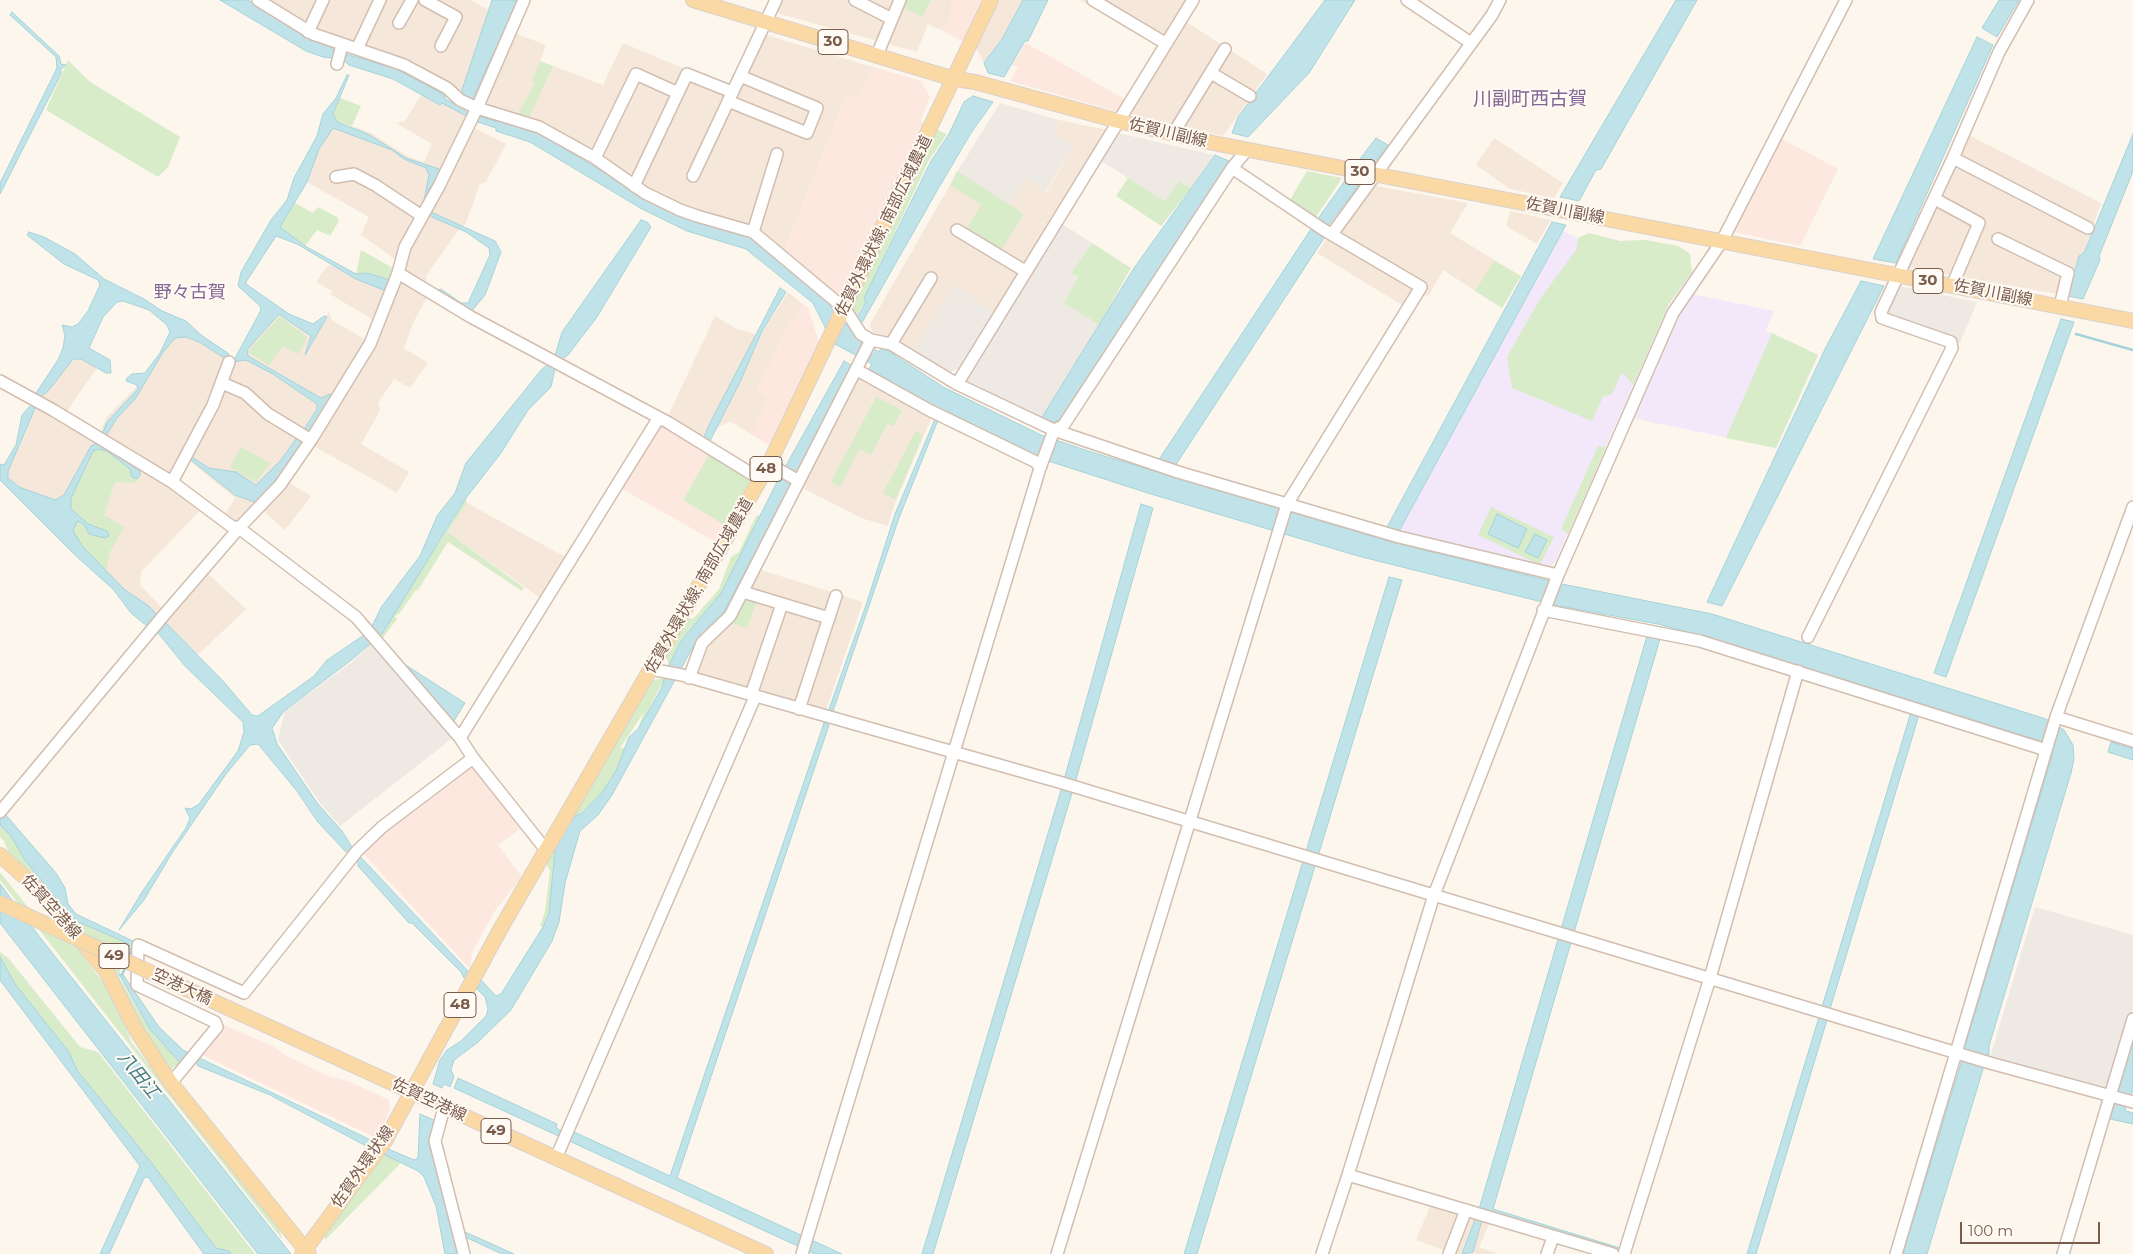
<!DOCTYPE html>
<html>
<head>
<meta charset="utf-8">
<style>
	body { margin:0 }
	#map { position:relative; width:2133px; height:1254px; overflow:hidden; background:#fdf6ec; font-family:Montserrat,sans-serif }
	canvas { display:block }
	.scale { position:absolute; left:1960px; top:1222px; width:140px; height:22px; box-sizing:border-box; border:2px solid #7a5c4d; border-top:0; padding-left:6px; font-size:15px; line-height:18px; white-space:nowrap; color:#7a5c4d; -webkit-text-stroke:4px #fffaf3; paint-order:stroke }
</style>
</head>
<body>
<div id="map">
<canvas width="2133" height="1254"></canvas>
<div class="scale">100 m</div>
</div>
<script>
const ctx = document.querySelector('canvas').getContext('2d');
ctx.lineJoin = 'round';
function fill(path, color) { ctx.fillStyle = color; ctx.fill(path, 'evenodd'); }
const poly = rows => new Path2D(rows.map(r => 'M' + r).join(''));
function strokePath(path, color, width, dash) { ctx.strokeStyle = color; ctx.lineWidth = width; ctx.lineCap = dash ? 'butt' : 'round'; ctx.setLineDash(dash || []); ctx.stroke(path); }
function label(font, color, halo, rows, align = 'center') {
  ctx.font = font + ' Montserrat,"Noto Sans JP",sans-serif'; ctx.lineWidth = 4; ctx.setLineDash([]); ctx.textBaseline = 'middle'; ctx.strokeStyle = halo; ctx.fillStyle = color; for (const [text, x, y, turn = 0] of rows) {
    ctx.save(); ctx.translate(x, y); ctx.rotate((+turn || 0) * Math.PI / 180); ctx.textAlign = isNaN(turn) ? turn : align; if (halo) ctx.strokeText(text, 0, 0); ctx.fillText(text, 0, 0); ctx.restore();
  }
}
fill(poly([
	[262,0,470,0,494,13,461,96,309,30],
	[779,0,905,0,921,17,931,0,951,0,951,15,943,31,928,24,917,52,773,12],
	[1000,0,1023,0,1002,39,984,63,976,48],
	[1080,0,1189,0,1159,47],
	[1185,21,1267,74,1223,136,1126,113],
	[756,32,873,67,859,98,847,94,784,252,637,185,593,153,489,109,482,103,514,33,546,45,540,61,603,85,623,43,730,88],
	[423,92,470,115,467,124,506,144,486,182,480,184,466,223,458,231,426,276,428,296,413,323,404,348,428,363,410,388,394,379,378,403,380,411,361,444,409,472,397,493,312,445,286,481,311,496,285,530,263,511,245,528,223,517,235,498,188,460,177,481,206,504,141,572,140,585,164,610,206,572,246,609,199,654,188,653,3,478,39,392,80,349,96,362,96,369,65,414,99,436,106,418,136,387,179,329,237,360,277,309,314,332,329,312,332,320,366,340,375,321,330,294,332,291,316,282,328,265,356,274,367,273,390,280,395,259,361,235,369,217,307,182,301,180,326,123,352,126,371,133,409,157,424,162,432,144,396,123,405,121],
	[1059,120,1108,130,997,313,911,354,873,337,870,324,950,185,981,205,1024,214,1009,205,1026,179,1047,192,1073,145,1055,137],
	[1967,134,2101,203,2069,296,1903,267],
	[1494,138,1563,183,1554,198,1510,189,1476,165],
	[1365,184,1468,203,1450,233,1521,276,1502,308,1443,270,1429,295,1420,296,1405,307,1317,253],
	[1510,211,1551,220,1537,244,1506,226],
	[788,292,803,304,777,346,779,348,758,390,769,400,752,435,730,421,698,438,667,418,715,316,735,328,760,336],
	[861,368,935,410,896,500,888,526,861,518,801,487],
	[467,503,569,559,543,600,448,532],
	[758,569,863,602,825,713,693,674,706,644],
	[1431,1204,1491,1220,1479,1247,1499,1254,1444,1254,1445,1251,1416,1240]
]), '#f5e8da');
fill(poly([
	[951,0,983,0,963,42,943,31,951,15],
	[1026,43,1125,99,1119,112,1010,81,1018,67,1012,65],
	[873,67,921,81,930,97,921,120,924,125,840,300,784,252,847,93,859,98],
	[1782,139,1838,169,1800,246,1734,232],
	[803,304,808,308,820,345,771,446,752,435,768,400,757,390,779,348,777,346],
	[660,422,753,479,716,542,620,488],
	[471,763,520,829,498,845,522,877,494,912,472,953,470,969,361,851,383,830],
	[224,1025,273,1046,287,1056,328,1076,348,1081,389,1100,390,1107,385,1122,376,1138,200,1054]
]), '#fde8e0');
fill(poly([
	[1000,103,1059,120,1055,136,1073,145,1046,192,1026,179,1009,205,957,172],
	[1114,132,1214,155,1191,188,1179,181,1165,201,1098,159],
	[1059,222,1092,243,1071,273,1078,277,1064,303,1099,325,1041,421,962,382],
	[954,286,997,313,964,366,946,374,911,354],
	[1898,286,1977,302,1960,343,1882,315],
	[374,641,454,737,340,826,320,803,278,740,285,711,351,663],
	[2035,907,2133,935,2133,1008,2108,1092,1990,1058]
]), '#efe9e4');
fill(poly([
	[1563,231,1578,238,1589,233,1620,241,1645,240,1678,246,1690,254,1692,272,1669,304,1555,562,1545,570,1398,533],
	[1693,294,1774,311,1766,331,1818,355,1776,448,1632,418,1678,314]
]), '#f3e8fa');
fill(poly([
	[905,0,931,0,922,17,902,7],
	[68,60,90,82,180,137,168,167,158,177,46,110],
	[540,61,553,66,528,120,517,116,535,83,532,81],
	[340,98,361,106,352,126,337,122,333,114],
	[937,130,947,134,929,160,864,298,866,301,855,318,852,305],
	[957,171,1024,214,1000,252,965,231,981,205,950,185],
	[1307,171,1342,178,1316,217,1290,200],
	[1128,178,1165,201,1179,181,1191,188,1161,226,1116,196],
	[295,203,313,213,318,207,337,217,339,221,330,236,317,230,305,246,280,227],
	[1589,233,1620,241,1645,240,1678,246,1690,254,1692,272,1669,304,1633,385,1622,372,1612,394,1603,397,1592,421,1512,388,1507,357,1540,299,1576,250,1578,238],
	[1092,243,1131,268,1099,325,1064,303,1078,277,1071,273],
	[361,250,393,268,390,280,367,273,356,274],
	[1494,261,1521,276,1502,308,1475,291],
	[280,316,307,337,299,354,283,346,269,365,248,352],
	[1772,333,1818,355,1776,448,1726,438],
	[876,397,902,410,893,426,887,424,871,455,859,449,840,487,831,482],
	[916,431,923,435,896,500,883,493],
	[1598,446,1606,447,1568,534,1561,529],
	[241,447,270,463,256,482,230,467],
	[98,449,107,451,131,469,137,483,115,482,104,515,124,527,110,552,106,571,83,547,73,531,77,521,107,531,88,524,71,509,71,498,93,451],
	[710,453,753,479,726,526,683,500],
	[466,498,467,503,448,532,524,588,522,591,448,542,418,590,415,591,400,613,395,616,397,619,382,639,378,636,450,526],
	[1491,507,1554,537,1540,565,1478,535],
	[761,515,721,593,681,640,669,665,666,657,688,618,693,619,719,589,731,557,739,552,756,516],
	[747,598,757,601,747,628,730,623],
	[665,678,638,729,644,712,620,748,625,747,616,771,601,794,580,814,573,817,555,850,549,913,543,927,540,926,545,911,550,871,545,861,652,680],
	[0,825,11,836,25,860,40,879,9,854,4,841,0,837],
	[0,872,46,930,78,948,112,995,132,1043,280,1229,282,1239,0,880],
	[72,919,129,944,119,974,120,979,150,1029,180,1063,170,1070,144,1036,116,977],
	[0,952,9,959,80,1047,98,1052,255,1254,231,1254,229,1251,216,1248,150,1161,77,1070,69,1052,15,984,0,957],
	[383,1154,400,1161,399,1165,325,1240,325,1235]
]), '#d8ecc9');
const water = poly([
	[220,0,248,0,310,39,330,46,336,51,396,69,445,95,445,99,478,116,498,122,500,119,535,131,645,197,752,237,824,296,834,312,826,329,813,303,746,249,687,231,642,209,530,142,496,131,496,128,478,122,442,103,440,105,393,79,349,65,342,59,323,57,306,51,220,0],
	[492,0,518,0,472,100,464,95,462,90,492,0],
	[1023,0,1048,0,1028,41,1025,41,1004,77,988,73,984,63,1002,39,1023,0],
	[1325,0,1355,0,1309,73,1248,137,1232,133,1238,117,1325,0],
	[1676,0,1697,0,1601,169,1596,170,1579,201,1560,197,1676,0],
	[1999,0,2019,0,1997,37,1982,28,1999,0],
	[12,12,59,56,61,64,66,65,61,69,61,74,0,194,0,183,57,68,56,57,10,15,12,12],
	[1977,37,1993,45,1896,263,1873,259,1977,37],
	[347,75,349,75,333,114,337,122,368,134,406,158,442,170,429,190,423,205,429,175,426,168,404,159,392,150,333,128,319,149,307,182,280,227,305,246,356,274,367,273,390,280,386,291,356,279,297,244,276,236,246,282,246,284,289,314,313,324,324,316,327,317,305,355,311,336,279,314,247,350,248,356,321,398,330,394,333,395,308,433,303,431,317,409,317,404,273,374,246,360,233,362,261,310,260,306,238,286,241,272,271,220,287,200,294,178,317,136,323,114,336,98,347,75],
	[973,96,993,102,971,133,938,189,856,333,859,340,879,352,881,348,888,351,945,388,1041,435,1091,452,1388,541,1562,584,1712,614,2046,719,2064,730,2073,745,2074,759,2071,773,1989,1046,1989,1055,1987,1056,1927,1254,1903,1254,1965,1050,1964,1044,1966,1043,2052,756,2052,747,2044,742,1706,637,1658,624,1554,605,1358,556,1151,494,1039,458,948,412,945,413,869,369,872,364,835,344,844,324,850,326,861,311,866,301,864,298,931,161,949,134,964,102,973,96],
	[2133,134,2133,171,2099,256,2100,260,2083,299,2068,296,2079,256,2084,253,2133,134],
	[1376,138,1388,145,1375,162,1360,159,1376,138],
	[1215,155,1229,161,1063,418,1050,424,1041,419,1134,268,1215,155],
	[1344,182,1359,185,1327,227,1317,220,1344,182],
	[433,213,495,241,501,252,485,295,471,312,437,290,441,289,461,303,468,303,490,255,489,248,466,232,432,217,430,214,433,213],
	[641,220,647,222,651,227,597,317,568,355,556,364,551,387,528,410,501,453,466,498,382,634,350,661,284,711,272,728,277,744,318,804,342,831,354,850,468,971,464,978,461,972,412,923,409,923,358,866,358,863,352,855,345,851,317,821,297,791,258,744,250,745,226,774,172,853,144,900,119,930,142,892,186,828,190,818,185,808,191,809,199,804,238,751,244,732,243,722,185,666,158,633,166,623,222,680,252,715,258,716,314,676,327,660,373,629,372,626,382,606,420,556,437,516,455,493,466,463,542,369,554,359,562,332,641,220],
	[1552,222,1566,225,1398,533,1386,529,1552,222],
	[1311,229,1324,238,1175,466,1158,461,1311,229],
	[29,232,44,237,75,254,104,279,144,299,162,311,186,321,201,335,229,354,226,359,199,342,186,337,175,338,163,352,136,398,117,418,104,439,101,438,107,422,138,389,137,385,126,381,127,378,132,374,145,373,160,353,170,332,167,325,149,310,123,301,117,302,103,317,89,348,110,360,111,373,106,373,81,359,73,359,49,390,39,399,8,471,8,478,19,487,55,500,64,495,91,446,99,443,140,471,140,476,137,479,132,477,130,469,107,451,98,449,93,451,71,498,71,509,88,524,107,531,109,536,105,538,89,534,84,524,77,521,73,531,83,547,124,589,150,607,158,616,147,626,131,613,113,589,75,555,0,480,0,464,4,465,16,445,22,415,32,404,34,396,58,360,63,348,65,335,62,325,72,327,78,324,88,311,100,285,98,280,64,264,27,235,29,232],
	[1861,281,1884,286,1722,606,1707,602,1826,347,1861,281],
	[780,288,786,292,761,333,741,380,709,443,703,439,710,423,780,288],
	[2061,319,2074,322,1946,677,1934,673,2061,319],
	[844,361,854,367,723,613,700,634,612,795,598,815,580,831,565,883,559,922,552,941,511,1010,477,1043,454,1060,451,1070,454,1077,450,1087,444,1084,442,1088,433,1084,440,1060,447,1050,461,1041,486,1016,488,1009,485,997,477,989,481,980,496,996,501,994,543,927,549,913,555,850,573,817,581,814,601,794,616,771,629,737,638,729,661,689,669,665,681,641,721,593,778,480,844,361],
	[935,419,938,420,899,518,832,714,828,712,865,608,895,514,935,419],
	[298,436,303,441,280,475,257,503,235,495,191,460,192,457,209,468,236,472,256,485,281,460,298,436],
	[1141,504,1153,508,1075,783,933,1254,922,1254,1064,780,1141,504],
	[1497,514,1527,529,1518,548,1488,534,1497,514],
	[1535,534,1547,540,1538,558,1525,552,1535,534],
	[1389,577,1402,580,1197,1254,1184,1254,1389,577],
	[1647,636,1660,639,1493,1209,1620,1248,1618,1254,1483,1217,1473,1252,1462,1254,1479,1209,1647,636],
	[401,662,465,703,452,724,401,662],
	[1911,712,1919,715,1830,1009,1822,1007,1911,712],
	[824,723,829,725,677,1178,842,1254,815,1254,454,1088,458,1078,557,1124,556,1128,570,1135,572,1131,670,1176,824,723],
	[2111,742,2133,749,2133,760,2108,752,2111,742],
	[0,813,5,814,56,873,65,888,68,904,76,914,137,943,134,950,129,949,129,944,72,919,25,860,11,836,0,825,0,813],
	[0,884,42,940,291,1254,258,1254,0,923,0,884],
	[0,957,15,984,69,1052,77,1070,150,1161,216,1248,229,1251,231,1254,204,1254,148,1177,144,1178,109,1254,100,1254,140,1166,0,980,0,957],
	[119,974,124,976,159,1027,183,1050,373,1141,368,1147,270,1095,198,1066,195,1060,180,1063,150,1029,119,974],
	[1819,1017,1827,1020,1756,1254,1747,1254,1819,1017],
	[2133,1041,2133,1090,2125,1107,2126,1111,2133,1113,2133,1124,2110,1119,2133,1041],
	[420,1114,434,1120,431,1133,433,1154,460,1254,445,1254,436,1206,424,1177,418,1171,383,1154,386,1148,414,1160,418,1158,420,1114],
	[463,1231,514,1254,502,1254,465,1237,463,1231]
]);
fill(water, '#bfe3e8');
strokePath(water, '#a5d3da', 1);
strokePath(poly([
	[2076,334,2133,350],
	[128,957,132,950],
	[122,975,126,965]
]), '#a5d3da', 2.5);
const minor = poly([
	[258,0,313,34,404,65,447,88,460,100,477,108,539,127,595,158,645,193,680,210,697,216,753,232,845,309,861,334,871,340,891,344,957,384,1054,430,1178,472,1399,537,1558,575],
	[425,0,456,17,441,46],
	[855,0,892,19],
	[1093,0,1165,43],
	[1407,0,1471,43],
	[399,23,412,0],
	[308,32,323,0],
	[357,49,380,0],
	[877,55,900,0],
	[337,64,342,45],
	[1211,73,1250,96],
	[728,101,807,133,817,108,740,76],
	[1173,134,1225,49],
	[595,158,636,74,678,93],
	[1953,158,2088,228],
	[693,176,776,0],
	[336,177,354,174,375,185,422,216],
	[634,186,687,74,732,92],
	[1935,199,1979,223,1952,286],
	[957,230,1025,271],
	[753,232,777,154],
	[1332,234,1492,15,1500,0],
	[1998,239,2068,273,2060,306],
	[398,273,471,317,669,423,760,479],
	[891,344,931,278],
	[857,370,929,410,1036,462,1040,468],
	[0,381,53,410,172,482,231,526,239,528,356,617,460,738,473,758,546,850],
	[222,383,245,393,268,414,311,440],
	[957,384,1193,0],
	[769,464,799,481],
	[172,482,213,405,229,362],
	[743,592,829,618],
	[1543,610,1700,641,2046,750],
	[1808,637,1952,348,1951,342,1882,318,1881,312,1953,158,1999,52,2028,0],
	[650,669,682,675,1059,782,1990,1063,2133,1102],
	[689,678,702,643,730,616,871,340],
	[751,695,782,604],
	[799,709,836,596],
	[2056,717,2133,741],
	[460,738,658,419],
	[0,812,164,615,239,528,280,485,311,440,370,344,398,273,405,247,439,186,477,108,524,0],
	[171,1083,217,1027,215,1022,137,985,138,945,244,993,357,851,382,827,473,758],
	[444,1108,435,1141,464,1254],
	[556,1158,755,697],
	[1348,1175,1613,1254],
	[802,1254,1040,468,1054,430,1063,426,1232,168,1247,150],
	[1057,1254,1287,504,1421,287,1324,230,1232,168],
	[1322,1254,1348,1175,1434,895,1558,575,1673,313,1722,241,1846,0],
	[1449,1254,1466,1210],
	[1547,1254,1553,1237],
	[1624,1254,1710,978,1798,671],
	[1896,1254,2056,717,2133,507],
	[2063,1254,2133,1019]
]);
const major = poly([
	[693,0,954,79,975,82,1118,121,1213,143,2133,321],
	[0,855,38,889,106,971,136,1030,171,1083,309,1254],
	[228,1008,766,1254],
	[302,1254,385,1141,501,928,769,464,991,0]
]);
strokePath(minor, '#d1beb0', 14);
strokePath(major, '#dad1cd', 16);
strokePath(minor, '#fff', 11);
strokePath(major, '#fbd9a5', 14);
const majorBridge = poly([
	[0,903,228,1008]
]);
strokePath(majorBridge, '#dad1cd', 16, []);
strokePath(majorBridge, '#fbd9a5', 14);
for (const [x, y, w] of [
	[833,42,30],
	[1360,172,30],
	[1928,281,30],
	[766,469,32],
	[114,956,30],
	[460,1005,32],
	[496,1131,30]
]) { const box = new Path2D(); box.roundRect(x - w / 2, y - 12.5, w, 25, 4); ctx.fillStyle = '#fffaf3'; ctx.fill(box); strokePath(box, '#7a5c4d', 1); }
label('bold 15px', '#7a5c4d', null, [
	["30",833,42],
	["30",1360,172],
	["30",1928,281],
	["48",766,469],
	["49",114,956],
	["48",460,1005],
	["49",496,1131]
]);
label('16px', '#7a5c4d', '#fffaf3', [
	["佐賀川副線",1168,133,13],
	["佐賀川副線",1565,211,11],
	["佐賀外環状線; 南部広域農道",884,226,-64],
	["佐賀川副線",1993,293,11],
	["佐賀外環状線; 南部広域農道",699,586,-60],
	["佐賀空港線",51,907,48],
	["空港大橋",182,987,25],
	["佐賀空港線",429,1100,25],
	["佐賀外環状線",363,1167,-55]
]);
label('18px', '#846695', '#fffaf3', [
	["野々古賀",190,293]
]);
label('italic 18px', '#437c86', '#fffaf3', [
	["八田江",138,1075,51]
]);
label('19px', '#846695', '#fffaf3', [
	["川副町西古賀",1530,99]
]);
</script>
</body>
</html>
